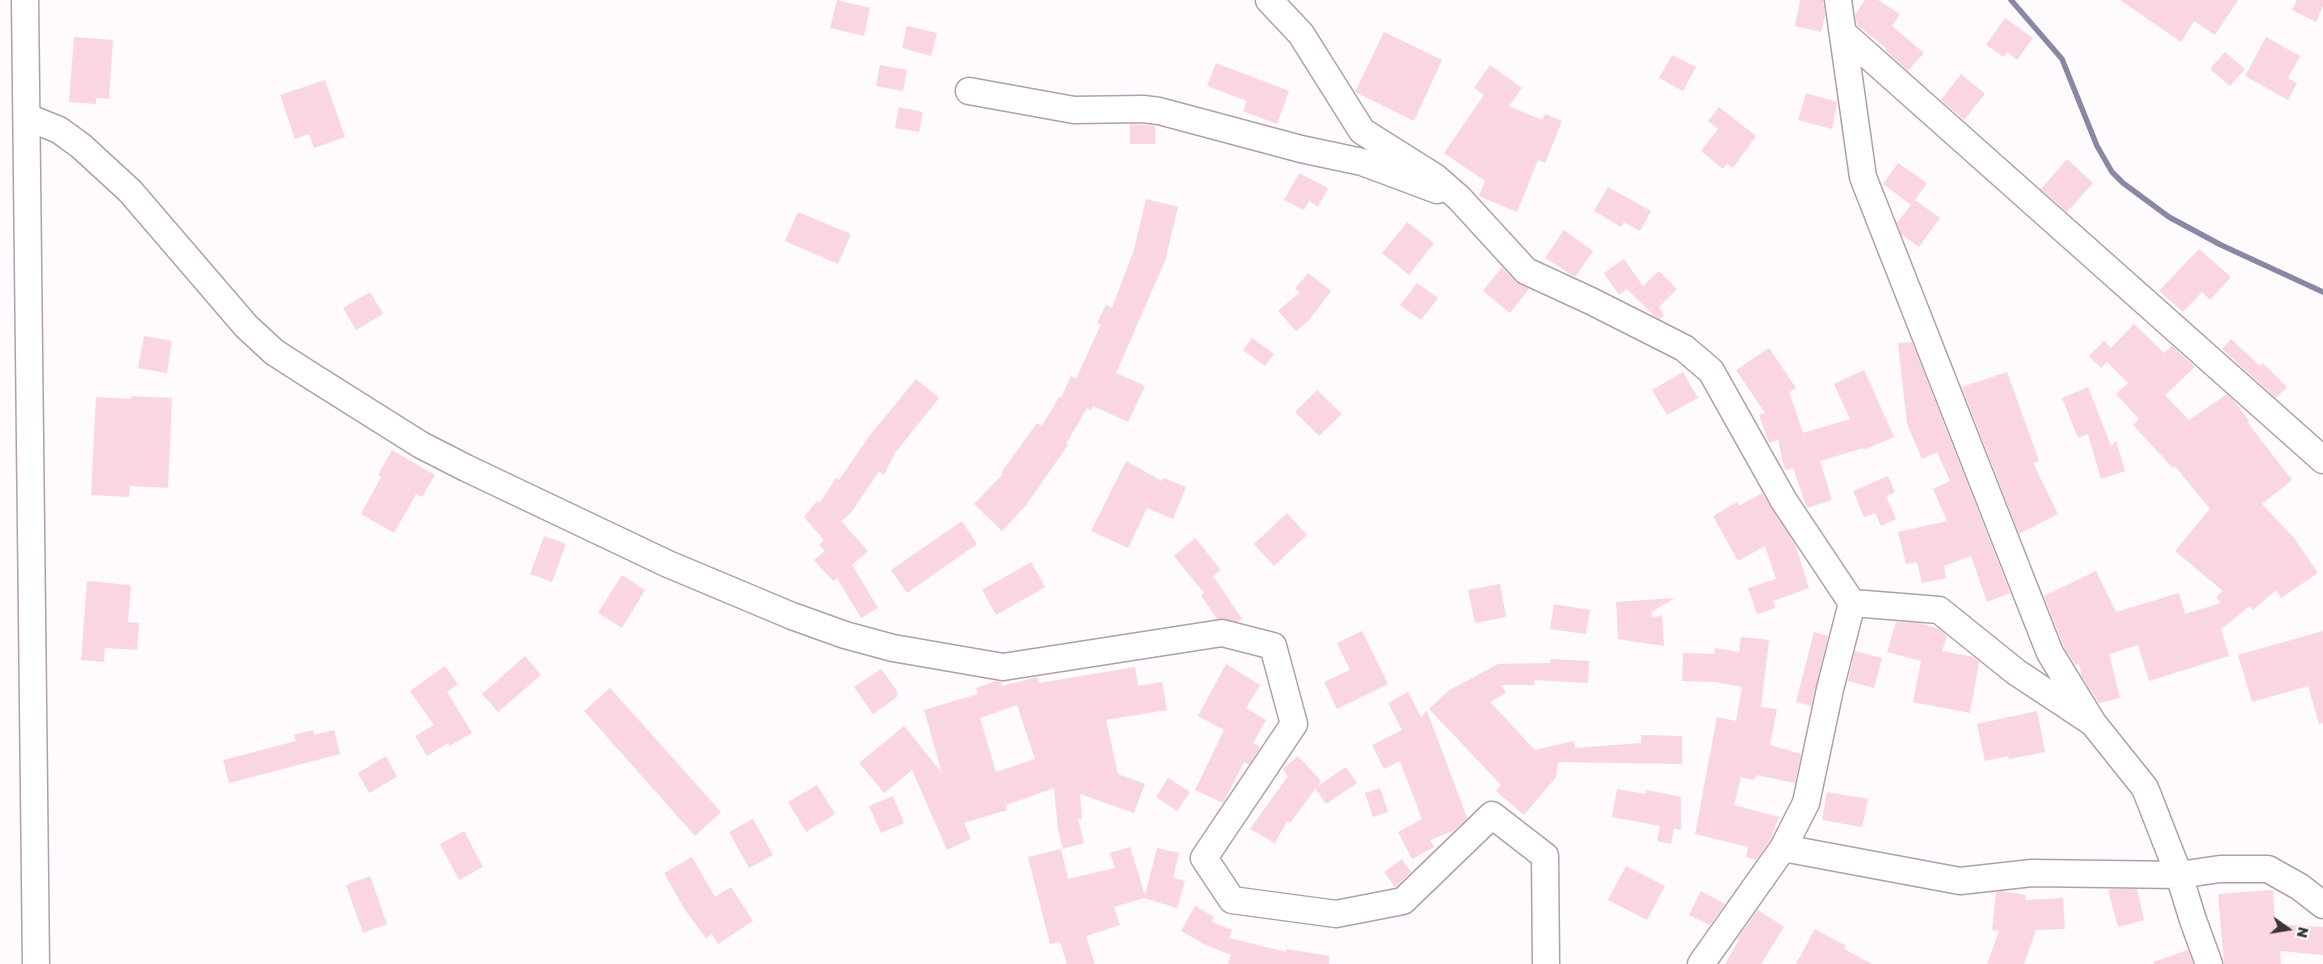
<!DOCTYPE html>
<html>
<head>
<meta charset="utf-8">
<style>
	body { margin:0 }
	#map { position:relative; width:2323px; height:964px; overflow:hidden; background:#fefafd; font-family:"Golos Text",sans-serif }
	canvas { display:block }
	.north { position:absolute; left:2263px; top:904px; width:50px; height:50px; -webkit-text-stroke:4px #fff; paint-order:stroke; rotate:103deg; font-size:14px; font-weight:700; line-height:20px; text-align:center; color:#3b3439 }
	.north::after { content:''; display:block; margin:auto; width:18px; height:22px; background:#3b3439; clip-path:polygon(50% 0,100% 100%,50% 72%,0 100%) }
</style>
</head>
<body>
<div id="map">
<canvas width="2323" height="964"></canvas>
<div class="north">N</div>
</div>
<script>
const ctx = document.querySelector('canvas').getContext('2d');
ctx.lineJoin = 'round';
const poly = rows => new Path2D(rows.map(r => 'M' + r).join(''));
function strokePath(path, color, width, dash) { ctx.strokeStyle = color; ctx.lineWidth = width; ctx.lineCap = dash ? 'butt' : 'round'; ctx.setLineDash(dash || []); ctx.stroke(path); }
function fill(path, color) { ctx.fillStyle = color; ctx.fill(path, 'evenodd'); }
strokePath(poly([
	[2011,0,2062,59,2097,146,2112,172,2123,183,2169,217,2221,245,2323,292]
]), '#8988a4', 5.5);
fill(poly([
	[837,0,870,8,864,36,830,28],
	[1800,0,1823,0,1825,15,1821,32,1795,26],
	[1865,0,1878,0,1900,14,1892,26,1924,53,1908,71,1885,50,1886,48,1857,25,1855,15],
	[2120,0,2238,0,2215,35,2194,21,2181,42],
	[2297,0,2323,0,2323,6,2316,22,2292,10],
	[2005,18,2033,38,2017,60,2007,52,2004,57,1986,45],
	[907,26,937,33,931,56,902,48],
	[1384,32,1442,60,1414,121,1355,92],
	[74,37,113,40,109,99,96,98,96,104,69,102],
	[2266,37,2300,56,2288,78,2297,83,2288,100,2245,76],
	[2225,52,2245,69,2230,86,2210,69],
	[1672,55,1696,67,1683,91,1659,78],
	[1216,63,1289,91,1277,124,1243,111,1247,101,1207,86],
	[880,65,907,70,903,91,876,86],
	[1490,65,1522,88,1509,106,1542,120,1545,114,1562,121,1545,163,1538,160,1517,212,1479,196,1485,181,1444,153,1484,95,1474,88],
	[1961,74,1985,94,1964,120,1941,100],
	[325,80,345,137,314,148,309,134,295,139,280,95],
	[1806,93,1837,102,1832,129,1798,120],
	[899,107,923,112,919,132,895,128],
	[1719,107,1756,136,1733,168,1727,164,1723,169,1701,151,1718,129,1708,121],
	[1130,124,1155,126,1155,144,1130,144],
	[2067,159,2093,183,2067,212,2041,189],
	[1898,163,1927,183,1915,200,1940,218,1919,247,1901,234,1897,223,1911,205,1883,184],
	[1299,173,1328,188,1318,207,1309,201,1304,210,1284,200],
	[1608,187,1651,211,1640,231,1624,222,1621,227,1594,211],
	[1146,199,1178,207,1165,261,1116,373,1145,386,1128,422,1093,406,1091,410,1087,408,1066,444,1068,445,1026,505,1002,531,974,504,1003,474,1001,473,1037,423,1042,426,1059,397,1061,398,1071,376,1076,379,1101,324,1097,323,1106,305,1112,308,1134,250],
	[798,212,851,234,838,264,785,241],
	[1407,222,1434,243,1409,275,1382,253],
	[1564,230,1593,251,1575,277,1545,258],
	[2199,249,2231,277,2210,300,2202,292,2183,312,2159,291],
	[1624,259,1643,286,1659,271,1677,289,1659,307,1664,315,1660,319,1653,315,1627,289,1619,295,1604,273],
	[1502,267,1515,281,1529,289,1510,313,1483,291],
	[1308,273,1331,291,1309,320,1296,331,1278,311,1300,292,1295,289],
	[1417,283,1438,298,1421,320,1400,305],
	[370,292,383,314,356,330,343,308],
	[2134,324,2164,353,2172,346,2195,367,2165,395,2189,420,2227,394,2236,403,2249,421,2247,422,2292,480,2262,504,2294,538,2318,573,2281,598,2276,590,2253,610,2250,606,2221,629,2229,656,2149,681,2138,645,2109,654,2120,698,2099,703,2082,677,2079,664,2075,665,2065,649,2044,596,2096,571,2116,612,2179,593,2185,614,2221,603,2216,597,2223,591,2175,551,2210,509,2175,466,2173,468,2133,425,2139,419,2116,394,2128,383,2107,362,2101,368,2089,356,2104,341,2111,348],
	[144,336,172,341,167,373,138,368],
	[1252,338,1274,354,1265,366,1243,350],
	[2231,339,2260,366,2263,363,2287,387,2276,398,2222,349],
	[1912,342,2010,593,1987,602,1971,556,1944,566,1946,578,1922,583,1917,562,1906,564,1898,532,1947,521,1933,489,1950,481,1937,452,1922,459,1907,424,1898,343],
	[1769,348,1796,388,1789,392,1803,433,1850,419,1834,384,1864,370,1894,437,1863,450,1863,448,1820,461,1832,500,1807,508,1793,468,1785,470,1778,440,1769,443,1759,415,1765,413,1736,370],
	[1683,372,1698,398,1667,415,1652,390],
	[2007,372,2039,461,2033,463,2058,514,2019,534,1962,387],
	[916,379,939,398,895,453,884,475,879,471,850,514,841,521,868,551,852,565,878,608,861,618,837,578,833,581,814,560,825,551,819,545,824,540,804,517,817,501,820,503,836,478,839,480,870,435],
	[2088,387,2111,446,2116,441,2125,471,2101,479,2088,434,2078,438,2062,398],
	[1317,390,1342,414,1319,436,1295,412],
	[131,396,172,398,168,488,130,486,129,497,91,495,96,397,131,399],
	[392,450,435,475,422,497,416,494,394,533,361,514,381,477,378,475],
	[1126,461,1162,481,1164,478,1186,487,1173,519,1147,508,1128,548,1091,531],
	[1888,476,1895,492,1886,496,1896,519,1881,526,1875,513,1864,517,1853,491],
	[1762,493,1795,544,1809,588,1773,601,1775,608,1757,614,1748,588,1776,579,1765,546,1738,561,1713,516,1737,502,1739,506],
	[1287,513,1307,535,1274,566,1254,544],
	[962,521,977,544,907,593,891,570],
	[544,536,566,544,552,582,530,574],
	[1195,538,1221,570,1213,576,1242,619,1238,622,1217,619,1201,595,1204,593,1174,556],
	[1031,562,1045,587,996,615,982,590],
	[622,575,645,590,622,628,598,613],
	[87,581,131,585,128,622,139,623,137,650,105,648,104,662,81,660],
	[1500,584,1506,617,1475,623,1468,590],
	[1675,598,1651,612,1653,618,1662,615,1664,646,1618,639,1616,602],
	[1554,604,1590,610,1586,634,1550,629],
	[1896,622,1920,623,1939,629,1947,636,1942,651,1973,657,1979,662,1970,713,1913,702,1921,661,1887,652],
	[1362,631,1388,684,1337,709,1324,682,1350,670,1337,643],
	[2323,631,2323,723,2319,724,2308,686,2252,702,2238,655],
	[1814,632,1828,636,1811,706,1796,702],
	[1741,637,1769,640,1761,707,1777,709,1770,745,1801,754,1795,783,1756,775,1755,780,1741,777,1734,805,1779,817,1770,840,1756,860,1746,857,1748,847,1695,834,1717,717,1736,721,1742,687,1716,682,1682,681,1683,653,1714,654,1715,648,1739,652],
	[1855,651,1882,658,1874,688,1848,681],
	[525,656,541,675,498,712,482,694],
	[1551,659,1589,661,1588,683,1534,680,1534,685,1501,685,1506,693,1490,702,1535,750,1574,741,1575,748,1641,743,1641,735,1682,736,1682,764,1558,762,1556,777,1524,815,1496,791,1501,785,1429,709,1448,691,1498,664,1550,663],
	[1226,664,1260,685,1246,708,1266,720,1253,743,1260,747,1249,765,1244,762,1223,803,1195,790,1224,730,1198,716],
	[445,666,458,684,447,692,472,733,450,746,448,743,427,756,415,736,434,725,410,691],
	[1135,667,1138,686,1162,682,1167,710,1106,720,1118,774,1145,784,1134,813,1080,794,1082,819,1078,819,1084,843,1063,849,1058,830,1054,788,1006,805,1007,810,964,823,971,839,947,850,912,770,884,793,859,763,904,726,942,773,924,710,978,694,976,688,996,681,1001,682,1002,686,1037,677,1039,683],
	[1017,705,1035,759,996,772,980,718],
	[881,669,897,691,897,697,873,714,854,687],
	[610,688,721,812,695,836,584,711],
	[1408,692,1421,717,1427,711,1467,818,1455,830,1430,840,1434,847,1412,859,1398,832,1422,819,1400,761,1384,769,1372,745,1402,730,1388,703],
	[2037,711,2045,752,2009,759,2008,756,1985,761,1977,724],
	[313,730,314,735,334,730,340,754,229,783,223,760,296,741,294,735],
	[386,756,397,777,369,793,358,773],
	[1298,756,1321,781,1290,823,1287,821,1275,843,1250,829,1288,776,1283,769],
	[1346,767,1357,783,1326,804,1315,788],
	[1168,778,1190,792,1177,811,1156,797],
	[817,785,835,814,806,832,788,802],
	[1380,788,1388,812,1373,817,1365,793],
	[1617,789,1646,794,1646,790,1681,797,1681,830,1674,828,1671,844,1657,841,1660,826,1612,817],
	[1827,792,1868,799,1862,827,1822,820],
	[893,796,904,823,881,833,869,806],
	[753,819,773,855,749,868,729,832],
	[464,831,483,867,459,880,440,844],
	[1130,847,1145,895,1157,848,1179,853,1173,878,1185,881,1177,908,1144,898,1114,907,1120,925,1086,936,1095,964,1067,964,1060,942,1050,944,1028,857,1061,849,1068,879,1115,868,1110,853],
	[692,857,715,897,731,887,753,921,718,944,712,934,706,938,685,910,664,873],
	[1402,859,1411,872,1395,887,1384,872],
	[1626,866,1665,886,1647,920,1608,900],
	[370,876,387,924,363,933,346,885],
	[2113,889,2137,889,2144,920,2118,927,2108,890],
	[2273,890,2275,924,2323,927,2323,955,2280,951,2281,964,2224,964,2218,894],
	[1701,891,1725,904,1710,925,1689,915],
	[2001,891,2026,895,2025,900,2063,898,2065,929,2036,930,2024,964,1987,964,1999,931,1992,930,1996,892],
	[1195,906,1214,917,1212,922,1232,930,1229,938,1286,952,1287,949,1329,956,1329,964,1228,964,1231,955,1206,945,1181,931],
	[1758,910,1784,927,1761,964,1725,964,1739,940,1737,939],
	[1815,929,1846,946,1844,949,1872,964,1796,964],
	[2188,950,2193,964,2154,964,2153,962]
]), '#fad6e1');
const minor = poly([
	[25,0,36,964],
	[1269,0,1301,34,1362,131,1435,177,1459,198,1526,271,1591,301,1684,348,1711,371,1784,501,1852,603,1830,689,1806,803,1783,848,1701,964],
	[1838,0,1863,177,2050,653,2093,723],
	[1844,34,2323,460],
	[969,91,1074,110,1143,109,1159,111,1301,149,1362,162,1437,190],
	[27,117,59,130,81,146,130,191,246,326,274,352,305,372,421,445,466,468,668,564,792,616,845,635,893,648,1003,667,1222,633,1273,646,1294,724,1204,858,1232,900,1336,914,1403,901,1492,815,1545,856,1546,964],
	[1852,603,1939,610,2016,672,2093,723,2145,788,2179,875,2193,920,2209,964],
	[1783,848,1960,881,2032,873,2179,875,2220,869,2268,869,2300,887,2323,905]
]);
strokePath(minor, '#b09eac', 29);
strokePath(minor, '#fff', 26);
</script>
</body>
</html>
